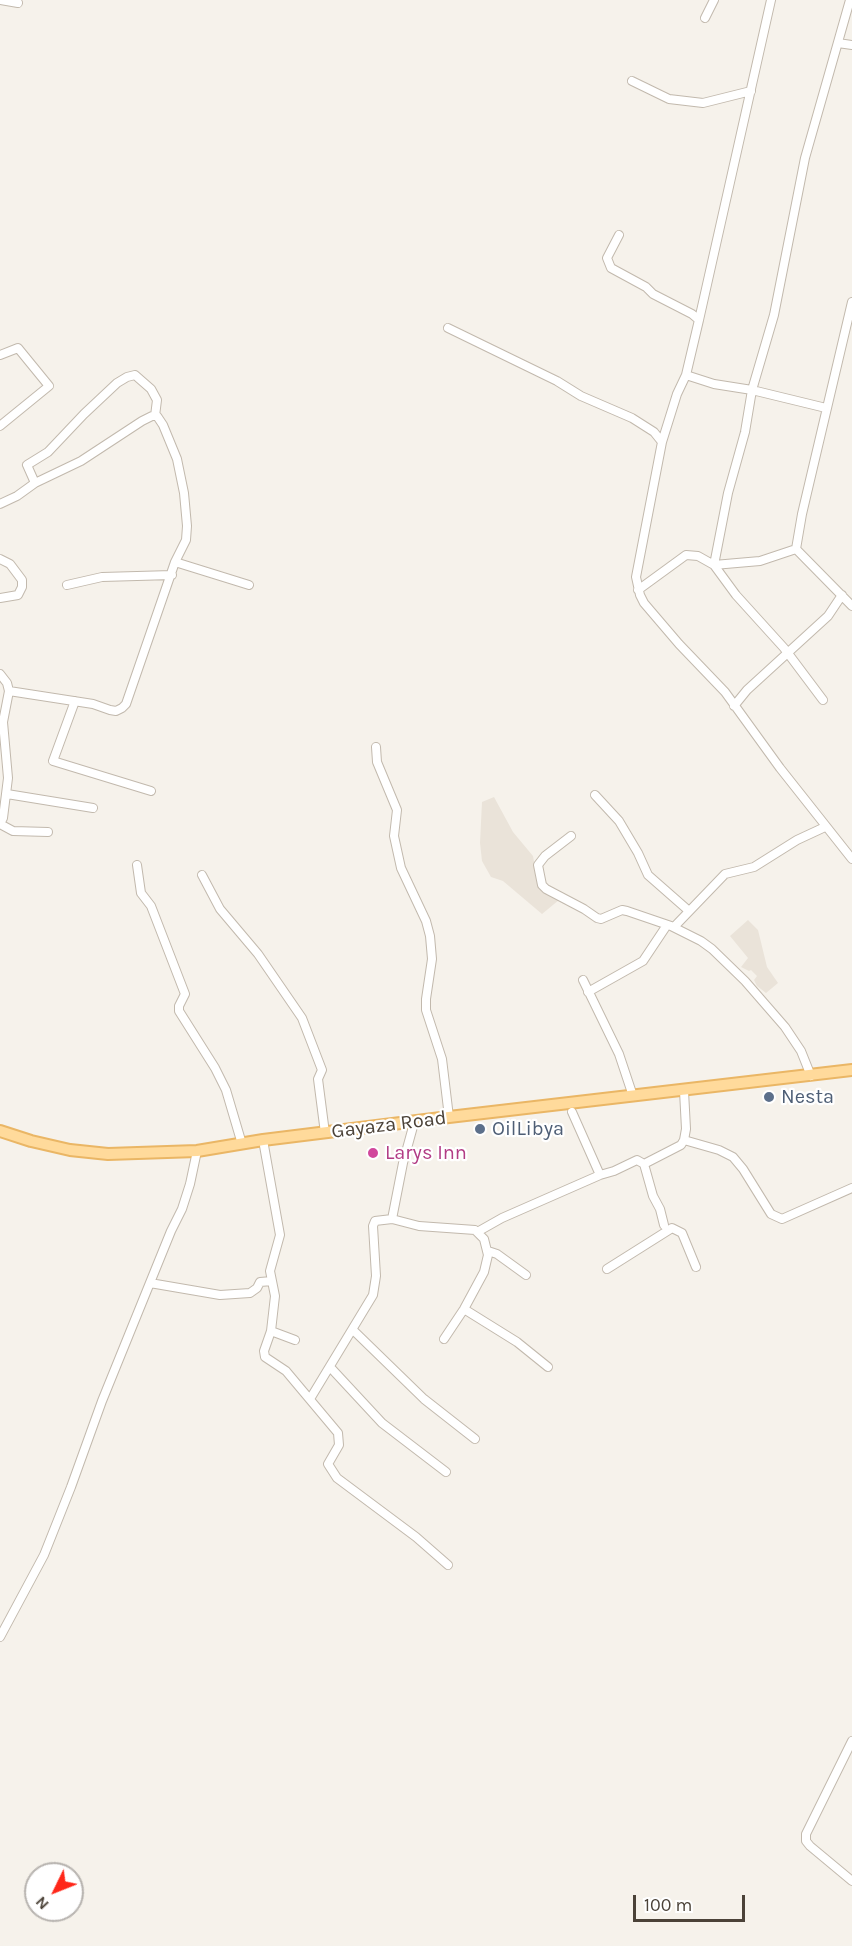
<!DOCTYPE html>
<html>
<head>
<meta charset="utf-8">
<style>
	body { margin:0 }
	#map { position:relative; width:852px; height:1946px; overflow:hidden; background:#f6f2eb; font-family:Karla,sans-serif }
	canvas { display:block }
	.north { position:absolute; left:24px; top:1862px; width:60px; height:60px; box-sizing:border-box; background:#fff; border:2px solid #b7b3af; border-radius:50%; rotate:227deg; font-size:16px; font-weight:700; line-height:24px; text-align:center; color:#4b4238 }
	.north::after { content:''; display:block; margin:auto; width:21px; height:27px; background:#ff2719; clip-path:polygon(50% 0,100% 100%,50% 72%,0 100%) }
	.scale { position:absolute; left:633px; top:1895px; width:112px; height:27px; box-sizing:border-box; border:3px solid #4b4238; border-top:0; padding-left:8px; font-size:18px; line-height:21px; white-space:nowrap; color:#4b4238; -webkit-text-stroke:4px #fff; paint-order:stroke }
</style>
</head>
<body>
<div id="map">
<canvas width="852" height="1946"></canvas>
<div class="north">N</div>
<div class="scale">100 m</div>
</div>
<script>
const ctx = document.querySelector('canvas').getContext('2d');
ctx.lineJoin = 'round';
function fill(path, color) { ctx.fillStyle = color; ctx.fill(path, 'evenodd'); }
const poly = rows => new Path2D(rows.map(r => 'M' + r).join(''));
function strokePath(path, color, width, dash) { ctx.strokeStyle = color; ctx.lineWidth = width; ctx.lineCap = dash ? 'butt' : 'round'; ctx.setLineDash(dash || []); ctx.stroke(path); }
function label(font, color, halo, rows, align = 'center') {
  ctx.font = font + ' Karla,sans-serif'; ctx.lineWidth = 4.5; ctx.setLineDash([]); ctx.textBaseline = 'middle'; ctx.strokeStyle = halo; ctx.fillStyle = color; for (const [text, x, y, turn = 0] of rows) {
    ctx.save(); ctx.translate(x, y); ctx.rotate((+turn || 0) * Math.PI / 180); ctx.textAlign = isNaN(turn) ? turn : align; if (halo) ctx.strokeText(text, 0, 0); ctx.fillText(text, 0, 0); ctx.restore();
  }
}
fill(poly([
	[494,797,513,832,533,856,538,885,559,900,542,914,503,881,491,877,482,861,480,843,482,802],
	[748,920,758,930,767,967,778,983,766,993,757,986,754,980,757,976,751,970,749,971,741,967,748,958,730,936]
]), '#eae3d9');
const minor = poly([
	[0,0,18,3],
	[705,18,714,0],
	[838,43,852,45],
	[632,81,669,99,703,103,751,91],
	[619,235,607,258,611,268,646,287,653,294,692,314,699,320,686,375,677,394,662,442],
	[852,302,802,514,796,549,852,606],
	[699,320,771,0],
	[448,328,557,381,581,396,632,418,654,432,662,442,636,577,640,595,644,603,679,644,725,692,780,768,852,859],
	[0,355,18,348,49,386,0,426],
	[686,375,714,384,752,390,826,408],
	[35,483,27,465,48,452,84,414,117,383,127,377,135,375,151,389,157,400,155,416],
	[0,504,17,496,35,483,81,461,142,421,152,416,157,416,163,425,177,459,184,493,187,526,186,540,175,562,126,704,122,708,116,711,110,710,93,704,9,691],
	[0,559,10,564,22,580,22,587,18,595,0,598],
	[175,562,249,585],
	[67,585,102,577,172,575],
	[638,590,686,555,698,556,714,565,760,561,796,549],
	[0,674,7,683,9,691,3,722,8,778,3,818,0,824],
	[823,700,784,648,736,595,714,565,728,493,745,432,752,390,774,315,805,158,850,0],
	[75,701,53,761,151,791],
	[734,706,747,690,828,616,842,595],
	[376,747,377,762,397,810,394,836,401,868,426,921,430,936,432,959,426,999,426,1010,442,1059,449,1117],
	[7,794,93,808],
	[595,795,619,821,638,853,648,875,689,911],
	[0,824,13,831,48,832],
	[571,836,545,856,538,865,542,885,546,889,584,909,597,918,601,919,622,910,627,911,671,926,701,941,712,949,745,981,785,1027,801,1051,811,1076],
	[137,865,141,893,151,906,185,994,179,1006,179,1011,215,1068,226,1090,242,1144],
	[202,875,220,909,258,954,302,1018,322,1070,318,1079,325,1133],
	[674,927,725,874,754,867,797,840,825,827],
	[583,980,619,1054,633,1096],
	[588,992,643,961,667,925],
	[572,1112,600,1175],
	[263,1140,280,1235,270,1271,275,1296,271,1331,264,1351,265,1357,286,1371,338,1433,339,1445,328,1464,337,1478,416,1537,448,1565],
	[684,1140,719,1150,733,1157,743,1169,771,1214,782,1219,852,1188],
	[644,1164,653,1196,660,1209,664,1225],
	[392,1219,403,1163,414,1123],
	[479,1231,502,1218,600,1175,614,1171,637,1160,644,1164,681,1145,684,1140,686,1129,684,1091],
	[488,1251,497,1254,526,1275],
	[607,1269,672,1228,682,1233,696,1267],
	[150,1283,220,1295,250,1293,257,1288,260,1282,272,1281],
	[464,1309,517,1342,548,1367],
	[353,1330,424,1399,475,1439],
	[271,1331,295,1340],
	[330,1367,382,1423,446,1472],
	[310,1399,373,1295,376,1276,373,1226,375,1221,392,1219,419,1226,475,1230,484,1239,488,1255,484,1272,464,1309,444,1339],
	[0,1637,44,1555,71,1487,102,1401,171,1231,182,1209,190,1184,197,1151],
	[852,1741,806,1834,806,1841,810,1846,852,1881]
]);
const major = poly([
	[0,1131,31,1141,70,1150,108,1154,197,1151,263,1140,449,1117,852,1070]
]);
strokePath(minor, '#c2b9ad', 10);
strokePath(major, '#eab665', 14);
strokePath(minor, '#fff', 8);
strokePath(major, '#ffda9b', 10);
for (const [x, y, r, color] of [
	[769,1097,6,"#5c6f8a"],
	[480,1129,6,"#5c6f8a"],
	[373,1153,6,"#d1479c"]
]) { const dot = new Path2D(); dot.arc(x, y, r, 0, 2 * Math.PI); ctx.fillStyle = color; ctx.fill(dot); strokePath(dot, '#fff', 2); }
label('20px', '#4e5e75', '#fff', [
	["Nesta",781,1097],
	["OilLibya",492,1129]
], 'left');
label('20px', '#4b4238', '#fff', [
	["Gayaza Road",389,1125,-7]
]);
label('20px', '#b23c85', '#fff', [
	["Larys Inn",385,1153]
], 'left');
</script>
</body>
</html>
